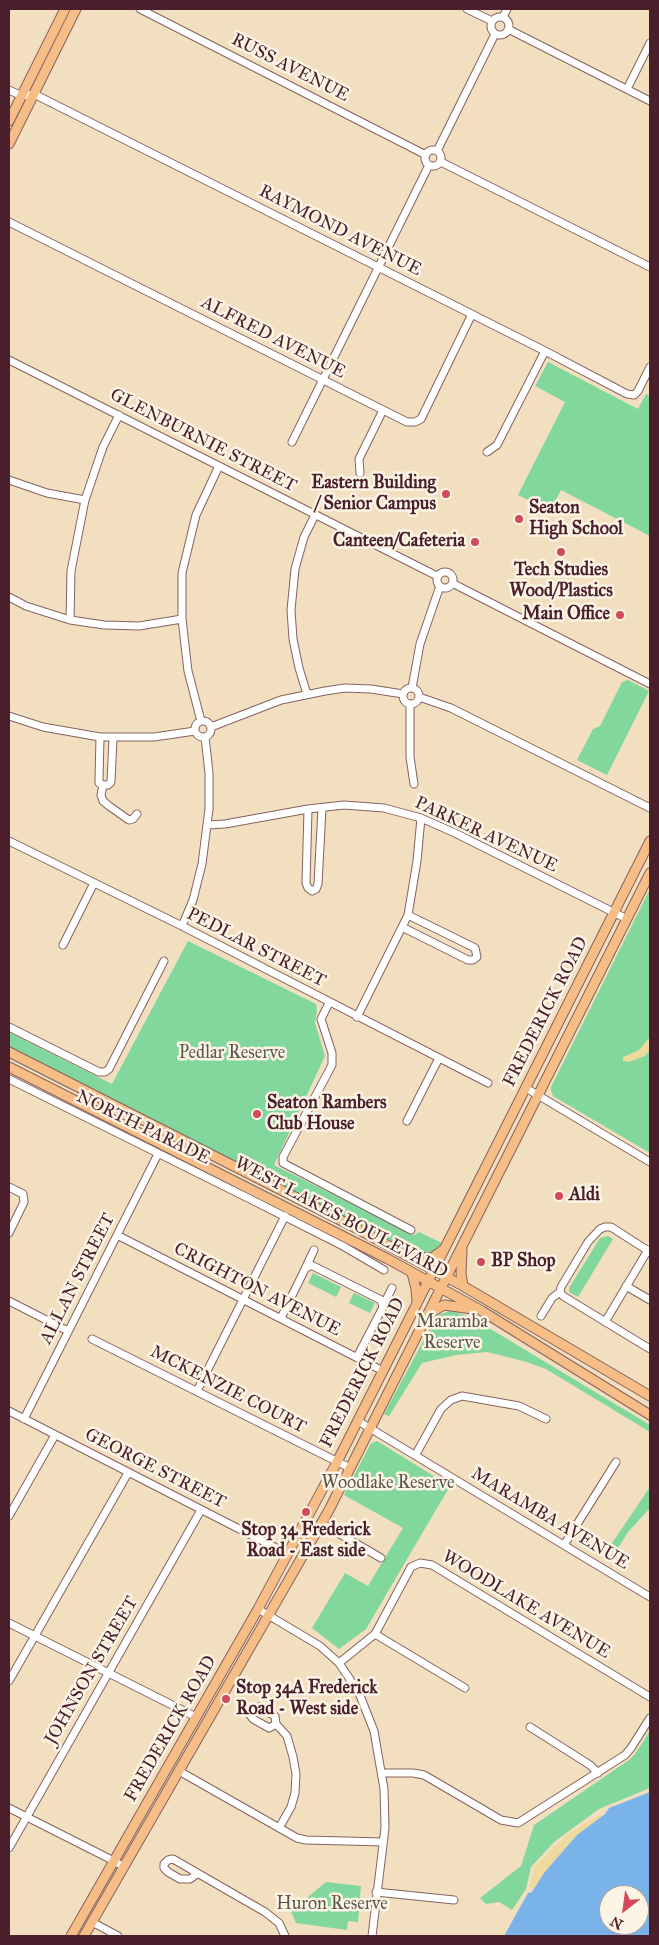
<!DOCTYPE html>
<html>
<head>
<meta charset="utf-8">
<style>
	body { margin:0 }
	#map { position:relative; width:659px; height:1945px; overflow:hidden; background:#f2dfc0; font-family:"IM FELL Great Primer",serif }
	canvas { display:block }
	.frame { position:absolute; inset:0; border:10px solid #4a1f2b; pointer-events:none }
	.north { position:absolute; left:599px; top:1885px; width:50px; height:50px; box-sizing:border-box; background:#fcf5e5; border:1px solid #b59f9b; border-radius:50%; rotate:210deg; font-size:14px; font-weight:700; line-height:20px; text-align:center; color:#4a1f2b }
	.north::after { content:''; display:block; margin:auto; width:18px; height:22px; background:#d1495b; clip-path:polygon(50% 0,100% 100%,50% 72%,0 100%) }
</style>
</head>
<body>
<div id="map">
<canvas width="659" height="1945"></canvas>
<div class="frame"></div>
<div class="north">N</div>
</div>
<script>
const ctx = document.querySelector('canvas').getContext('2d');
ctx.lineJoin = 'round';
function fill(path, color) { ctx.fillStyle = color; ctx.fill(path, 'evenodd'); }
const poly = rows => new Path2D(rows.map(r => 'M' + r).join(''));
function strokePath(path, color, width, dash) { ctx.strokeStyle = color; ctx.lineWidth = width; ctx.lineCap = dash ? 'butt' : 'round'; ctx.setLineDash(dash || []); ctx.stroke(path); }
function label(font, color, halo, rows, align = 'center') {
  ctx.font = font + ' "IM FELL Great Primer",serif'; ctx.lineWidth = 5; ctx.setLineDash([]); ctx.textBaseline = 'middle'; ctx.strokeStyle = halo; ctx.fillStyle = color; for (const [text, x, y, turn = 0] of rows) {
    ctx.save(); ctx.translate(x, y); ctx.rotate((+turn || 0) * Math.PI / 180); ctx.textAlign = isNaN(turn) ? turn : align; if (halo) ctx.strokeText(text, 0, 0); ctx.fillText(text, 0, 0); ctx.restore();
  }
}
fill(poly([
	[548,362,638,409,646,394,650,396,650,536,561,490,550,511,518,495,565,402,535,386],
	[628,680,649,691,607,775,577,760,593,729,600,726,622,682],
	[650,889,650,1153,553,1096,551,1091,551,1087],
	[188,941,316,1004,317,1010,315,1023,325,1056,274,1165,414,1235,419,1232,444,1244,433,1254,420,1255,410,1252,9,1048,9,1032,112,1084],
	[608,1236,613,1239,578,1297,569,1292,569,1288,600,1238],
	[313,1273,341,1287,336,1297,308,1283],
	[354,1293,375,1303,370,1313,349,1303],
	[450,1311,469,1316,650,1425,650,1432,546,1369,527,1362,487,1352,456,1355,422,1363,389,1416,384,1414,435,1319,438,1315],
	[377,1441,450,1486,366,1629,339,1649,312,1628,345,1573,368,1586,403,1528,344,1495,371,1443],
	[650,1487,650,1508,628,1532,617,1550,610,1546],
	[650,1731,650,1788,599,1809,554,1842,531,1867,526,1889,512,1910,499,1902,486,1904,480,1898,521,1866,534,1825,629,1760,635,1754],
	[326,1882,361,1886,358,1922,348,1921,347,1930,296,1923,291,1911]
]), '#81d79c');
fill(poly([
	[650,1037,650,1050,645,1056,629,1062,623,1061,623,1057,639,1050],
	[599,1815,601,1818,534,1891,530,1886,534,1867,569,1833]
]), '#eeda9e');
fill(poly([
	[650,1792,650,1936,504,1936,528,1893,532,1892,544,1873,577,1835,605,1814,609,1808],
	[609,1895,639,1895,639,1925,609,1925]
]), '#7ab3ea');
const minor = poly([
	[140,9,426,155],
	[467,9,492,21],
	[503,17,507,9],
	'491 26a9 9 0 1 1 18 0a9 9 0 1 1-18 0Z',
	[508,29,650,101],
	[627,89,650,43],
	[9,90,22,96,34,94,545,351,627,394,634,395,638,391,650,367],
	'425 158a8 8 0 1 1 16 0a8 8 0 1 1-16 0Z',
	[437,151,495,34],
	[441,162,650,267],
	[9,222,407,422,415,422,421,419,472,314],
	[9,360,437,576],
	[292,442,429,165],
	[487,452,497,445,545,351],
	[360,473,359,459,383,410],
	[9,480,47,493,85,500],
	'437 580a8 8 0 1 1 16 0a8 8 0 1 1-16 0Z',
	[452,583,650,684],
	[9,597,26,606,70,620,104,625,139,626,182,619],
	[70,620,71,571,85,500,103,447,119,415],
	'403 696a8 8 0 1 1 16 0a8 8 0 1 1-16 0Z',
	[412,688,420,644,440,586],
	[307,694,299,668,293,639,291,610,295,569,304,537,315,515],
	[419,697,451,708,650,808],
	[410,704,410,757,414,784],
	[9,716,43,727,100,737,154,737,195,731],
	'195 729a8 8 0 1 1 16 0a8 8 0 1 1-16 0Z',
	[201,721,188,671,182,619,182,573,196,515,219,466],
	[211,727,281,700,325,691,345,688,371,689,403,694],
	[100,737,99,780,99,783,103,785,108,785,111,782,113,738],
	[103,785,101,795,103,801,109,806,129,820,133,819,137,814],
	[308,809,306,883,308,888,312,891,316,889,318,884,322,808],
	[207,825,225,824,308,809,344,805,384,808,421,818,455,833,627,919],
	[9,841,182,926,488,1083],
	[182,926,193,900,202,864,209,809,209,773,205,737],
	[402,927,468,960,473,960,477,957,475,948,408,915],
	[63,945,94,883],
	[329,1003,321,1019,332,1053,332,1065,283,1157,283,1163,411,1230],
	[357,1017,408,915,417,861,421,818],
	[9,1027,99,1072,105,1072,109,1069,164,961],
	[9,1079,252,1200,343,1246,384,1270],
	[526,1088,650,1162],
	[407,1121,439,1058],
	[9,1187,23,1194,24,1202,9,1233],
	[117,1235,383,1371],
	[305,1269,314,1250],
	[626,1286,650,1300],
	[560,1292,563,1296,650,1349],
	[9,1301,68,1331],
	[383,1306,392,1288],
	[541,1316,552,1298,560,1292,561,1287,588,1242,600,1229,605,1227,611,1227,650,1252],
	[281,1318,305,1269,311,1265,381,1300,383,1307,357,1357],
	[605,1322,648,1250],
	[92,1339,350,1468],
	[197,1391,285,1216],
	[9,1411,288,1554],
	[24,1419,158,1154],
	[358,1421,650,1597],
	[416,1454,441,1409,451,1400,462,1396,519,1406,546,1419],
	[9,1516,55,1435],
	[321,1523,381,1558],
	[564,1545,616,1462],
	[258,1609,320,1646,339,1663,359,1693,374,1731,384,1789,385,1828,372,1936],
	[9,1623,196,1717],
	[375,1634,465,1688],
	[339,1663,375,1634,411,1567,420,1563,432,1565,650,1697],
	[9,1681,128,1473],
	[276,1724,269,1728,253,1719,250,1715,251,1710,259,1707,275,1716,276,1724,287,1736,293,1757,296,1774,295,1793,291,1807,279,1828],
	[530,1727,590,1765,598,1773],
	[179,1771,297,1838,306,1840,383,1842],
	[382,1773,413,1773,424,1775,501,1820,518,1823,625,1755,631,1748,650,1718],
	[9,1808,114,1861,124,1867],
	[9,1848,201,1510],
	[197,1874,190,1879,180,1879,168,1872,164,1868,164,1864,168,1860,173,1859,265,1912,279,1923,285,1936],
	[376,1892,454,1900],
	[92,1922,118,1936]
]);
const major = poly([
	[9,121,65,9],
	[9,144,76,9],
	[9,1052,350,1225,463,1286,650,1396],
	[9,1067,388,1259,482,1311,650,1415],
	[462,1249,461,1274,463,1286],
	[411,1257,432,1258,443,1250],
	[412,1273,416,1289,417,1302],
	[428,1314,444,1305,472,1309],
	[71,1936,258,1609,337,1462,650,841],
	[84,1936,329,1510,650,873]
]);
strokePath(minor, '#85625f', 9);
strokePath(major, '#85625f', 11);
strokePath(minor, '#fff', 7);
strokePath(major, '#f6be86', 9);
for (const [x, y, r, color] of [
	[446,494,5,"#d1495b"],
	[519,519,5,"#d1495b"],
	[475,542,5,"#d1495b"],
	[561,552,5,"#d1495b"],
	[620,615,5,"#d1495b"],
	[257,1114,5,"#d1495b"],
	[559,1196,5,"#d1495b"],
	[481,1262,5,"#d1495b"],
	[306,1512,5,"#d1495b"],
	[226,1699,5,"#d1495b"]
]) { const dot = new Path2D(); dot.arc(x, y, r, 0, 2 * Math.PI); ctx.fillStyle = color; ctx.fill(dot); strokePath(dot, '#fcf5e5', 2); }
label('18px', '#4a1f2b', '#fcf5e5', [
	["RUSS AVENUE",290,68,27],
	["RAYMOND AVENUE",340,231,27],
	["ALFRED AVENUE",273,338,27],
	["GLENBURNIE STREET",203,441,27],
	["PARKER AVENUE",486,835,25],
	["PEDLAR STREET",256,948,27],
	["FREDERICK ROAD",546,1012,-63],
	["NORTH PARADE",143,1128,26],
	["WEST LAKES BOULEVARD",341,1218,28],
	["ALLAN STREET",78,1279,-63],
	["CRIGHTON AVENUE",257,1290,27],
	["FREDERICK ROAD",363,1373,-63],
	["MCKENZIE COURT",228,1390,27],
	["GEORGE STREET",155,1469,27],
	["MARAMBA AVENUE",550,1519,31],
	["WOODLAKE AVENUE",526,1605,31],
	["JOHNSON STREET",92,1671,-60],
	["FREDERICK ROAD",171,1729,-60]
]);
label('bold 18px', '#4a1f2b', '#fcf5e5', [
	["Eastern Building",436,484,"right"],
	["/ Senior Campus",436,505,"right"],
	["Seaton",529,509],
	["High School",529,530],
	["Canteen/Cafeteria",465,542,"right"],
	["Tech Studies",561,571,"center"],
	["Wood/Plastics",561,592,"center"],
	["Main Office",610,615,"right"],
	["Seaton Rambers",267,1104],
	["Club House",267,1125],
	["Aldi",569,1196],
	["BP Shop",491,1262],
	["Stop 34 Frederick",306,1531,"center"],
	["Road - East side",306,1552,"center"],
	["Stop 34A Frederick",236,1689],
	["Road - West side",236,1710]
], 'left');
label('18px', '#5a564d', '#fcf5e5', [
	["Pedlar Reserve",232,1054],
	["Maramba",452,1323],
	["Reserve",452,1344],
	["Woodlake Reserve",388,1484],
	["Huron Reserve",332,1905]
]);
</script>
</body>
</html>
